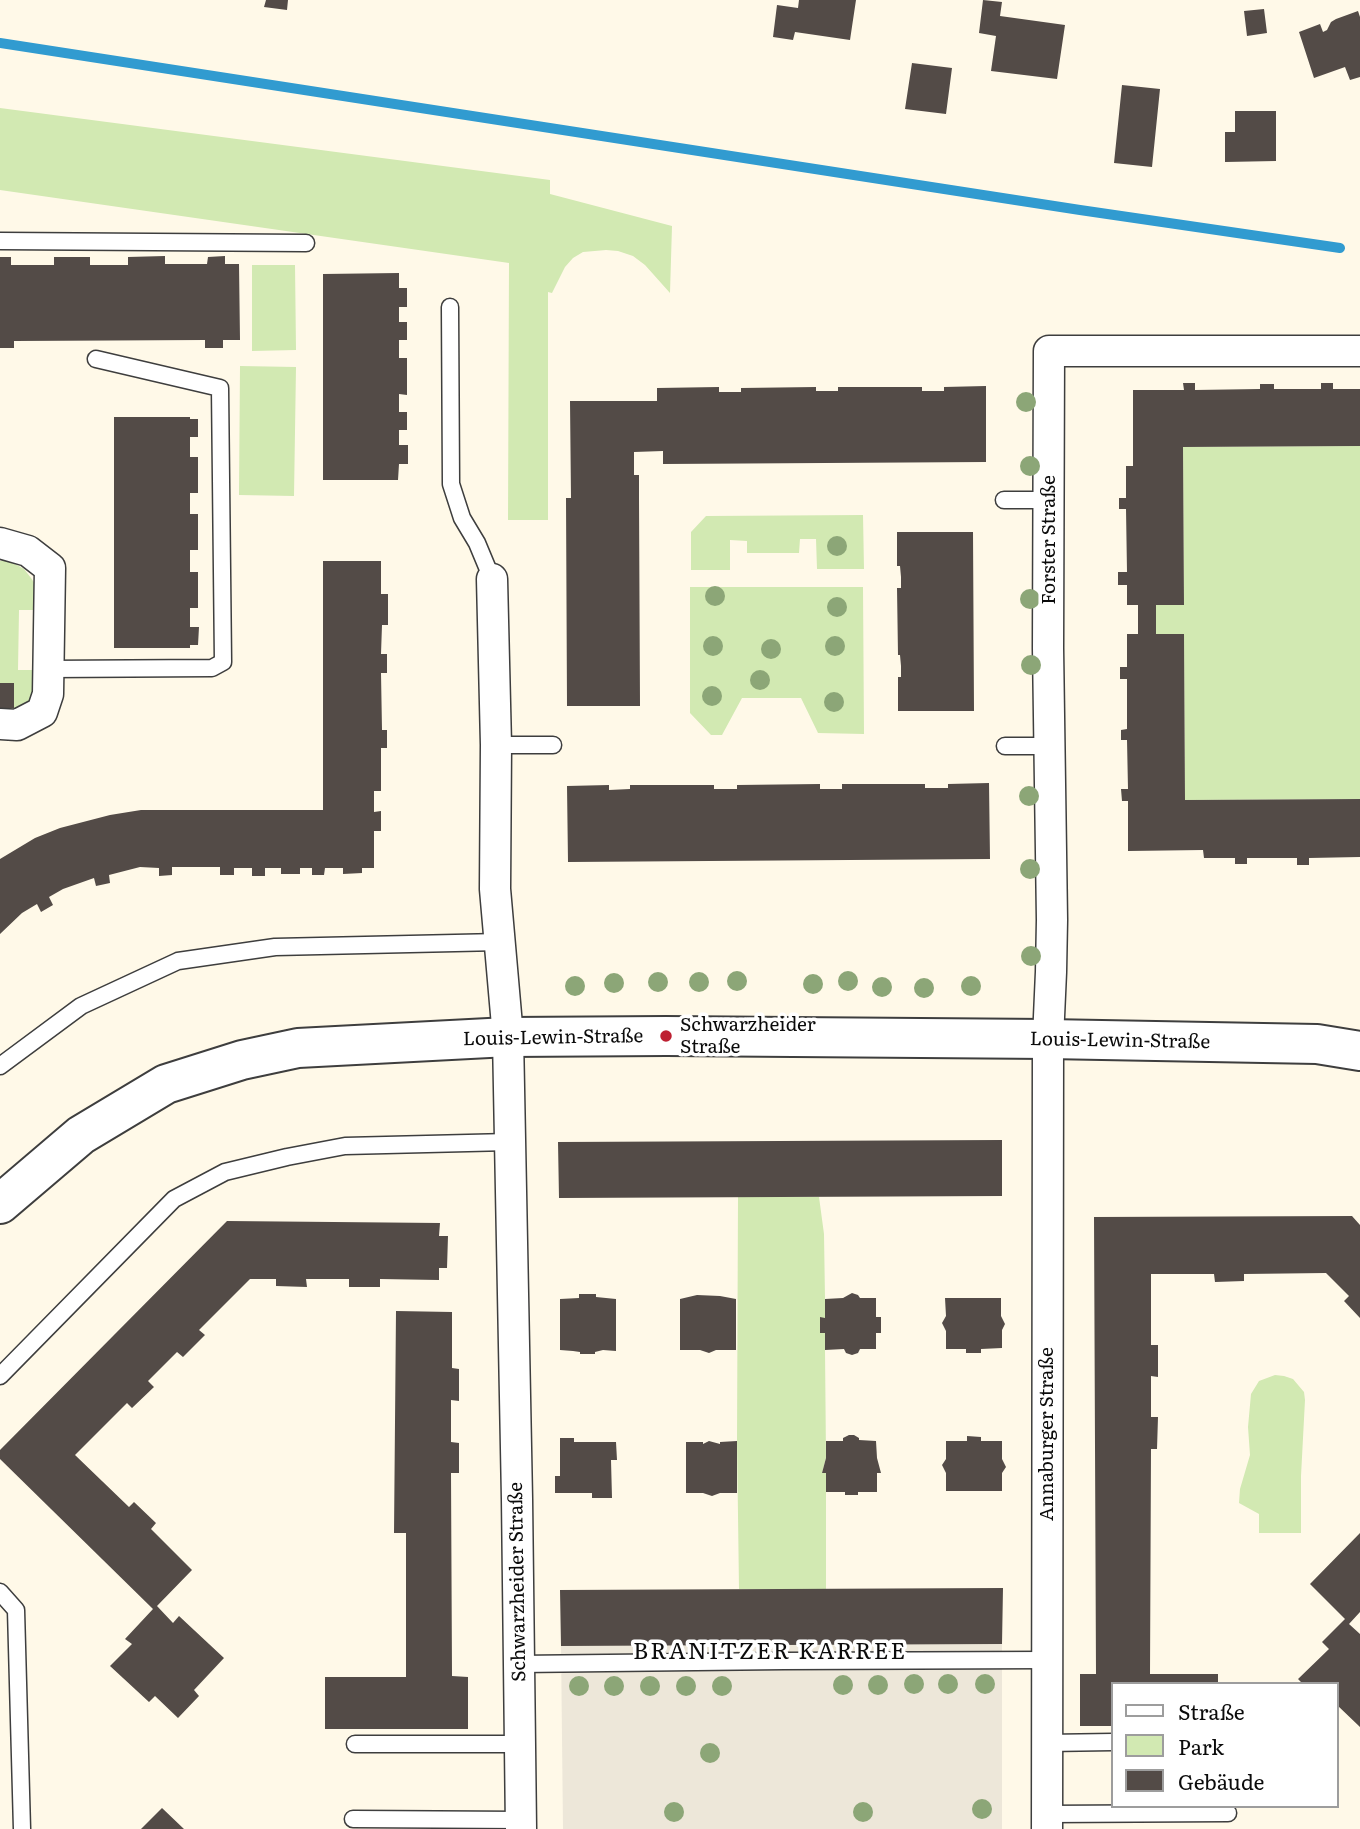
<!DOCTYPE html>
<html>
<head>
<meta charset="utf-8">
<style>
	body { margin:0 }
	#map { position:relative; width:1360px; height:1829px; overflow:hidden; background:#fff9e8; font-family:Literata,serif }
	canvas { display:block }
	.legend { position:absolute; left:1111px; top:1682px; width:228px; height:126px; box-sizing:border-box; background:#fff; border:2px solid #9d9d9d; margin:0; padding:9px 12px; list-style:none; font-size:21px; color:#0b0b0b }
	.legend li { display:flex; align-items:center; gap:14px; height:35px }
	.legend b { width:35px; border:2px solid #9d9d9d }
</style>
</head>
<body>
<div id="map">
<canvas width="1360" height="1829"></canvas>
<ul class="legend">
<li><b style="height:9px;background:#fff"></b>Straße</li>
<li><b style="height:19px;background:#d2e9b2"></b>Park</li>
<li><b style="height:19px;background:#534b47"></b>Gebäude</li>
</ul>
</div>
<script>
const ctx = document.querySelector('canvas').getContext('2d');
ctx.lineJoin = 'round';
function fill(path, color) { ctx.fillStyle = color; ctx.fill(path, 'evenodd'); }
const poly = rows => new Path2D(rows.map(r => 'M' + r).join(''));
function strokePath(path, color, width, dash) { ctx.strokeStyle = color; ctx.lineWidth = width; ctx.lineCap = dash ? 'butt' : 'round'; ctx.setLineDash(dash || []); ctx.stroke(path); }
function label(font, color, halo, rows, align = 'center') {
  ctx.font = font + ' Literata,serif'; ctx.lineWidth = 7; ctx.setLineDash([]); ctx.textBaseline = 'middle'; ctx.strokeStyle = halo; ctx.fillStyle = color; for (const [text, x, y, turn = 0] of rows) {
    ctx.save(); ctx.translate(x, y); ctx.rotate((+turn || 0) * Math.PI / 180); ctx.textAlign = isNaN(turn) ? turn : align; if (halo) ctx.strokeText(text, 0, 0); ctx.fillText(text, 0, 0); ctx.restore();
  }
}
fill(poly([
	[0,108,550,180,550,194,672,226,670,293,645,265,633,256,618,251,606,250,583,252,573,258,565,267,552,293,548,292,548,520,508,520,509,263,0,190],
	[252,265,295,265,296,350,252,351],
	[240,366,296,367,294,496,239,495],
	[1360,446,1360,799,1185,800,1184,635,1156,634,1156,605,1184,604,1183,447],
	[863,515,864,569,817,569,816,539,800,539,799,553,747,553,747,541,730,540,730,570,691,570,691,532,706,516],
	[0,561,7,561,17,565,24,569,31,578,37,587,38,610,19,610,18,670,38,670,37,688,31,701,0,717],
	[690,587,863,587,864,734,818,733,801,698,742,698,722,735,711,735,690,713],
	[738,1197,819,1197,824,1234,825,1299,825,1318,820,1318,820,1333,825,1333,825,1350,826,1458,822,1473,826,1473,826,1589,739,1589,737,1441],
	[1275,1375,1284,1376,1293,1379,1304,1392,1305,1400,1301,1476,1301,1533,1259,1533,1259,1514,1239,1503,1240,1489,1250,1455,1248,1427,1251,1394,1259,1381]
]), '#d2e9b2');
fill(poly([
	[1002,1644,1002,1829,563,1829,561,1646]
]), '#ede7d9');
strokePath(poly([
	[0,43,1080,210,1340,248]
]), '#319bd0', 10);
fill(poly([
	[266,0,288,0,287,10,264,7],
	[799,0,856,0,850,40,795,32,793,40,773,37,777,5,798,8],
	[983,0,1002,2,1000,16,1065,25,1057,79,991,71,996,36,979,33],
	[1264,9,1267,33,1247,36,1244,11],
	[1358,11,1360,17,1360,77,1350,80,1345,67,1314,78,1299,32,1320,24,1323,32,1327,30,1331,22,1336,19],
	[912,63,952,68,946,114,905,109],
	[1122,85,1160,89,1152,167,1114,163],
	[1235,111,1276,111,1276,161,1225,162,1225,132,1235,132],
	[165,256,165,264,207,264,208,257,225,256,225,264,239,264,240,340,223,340,223,348,205,348,205,340,14,341,14,348,0,348,0,257,11,257,11,265,54,265,54,257,90,257,90,265,128,265,128,257],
	[399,273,399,288,407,288,407,307,399,307,399,322,407,322,407,340,399,340,399,358,407,358,407,395,399,394,399,412,407,412,407,430,399,430,399,445,408,445,408,464,399,464,398,480,323,480,323,274],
	[1183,383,1195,383,1195,390,1260,389,1260,384,1274,384,1274,389,1321,389,1321,383,1333,383,1333,389,1360,389,1360,446,1183,447,1184,605,1156,605,1156,634,1184,634,1185,800,1360,799,1360,857,1309,858,1309,865,1297,865,1297,858,1247,858,1247,864,1235,864,1235,858,1204,858,1203,850,1128,851,1128,801,1122,801,1121,789,1128,789,1127,740,1121,740,1121,730,1127,729,1127,679,1120,679,1120,667,1127,667,1127,634,1138,634,1138,605,1127,605,1127,585,1118,585,1118,572,1127,572,1126,509,1119,509,1119,498,1126,498,1126,466,1133,466,1133,390,1184,390],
	[986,386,986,462,663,464,663,451,634,452,634,475,639,475,639,498,640,706,567,706,566,498,571,498,570,401,657,401,657,388,719,387,719,392,741,392,741,388,816,387,816,391,838,391,838,387,922,387,922,391,944,391,944,387],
	[114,417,190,417,190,419,198,419,198,437,190,437,190,457,198,457,198,493,190,493,190,514,198,514,198,550,190,550,190,572,198,572,198,608,190,608,190,627,199,627,198,645,190,645,190,648,114,648],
	[897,532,973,532,974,711,898,711,898,677,901,677,901,666,900,655,898,655,897,588,901,588,901,577,900,566,897,566],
	[323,561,381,561,381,594,388,594,388,625,382,625,381,654,387,654,387,673,381,673,382,730,387,730,387,748,381,748,381,791,374,791,374,812,381,811,381,831,374,831,374,868,362,868,362,873,343,874,343,868,325,868,324,875,312,875,312,868,300,868,300,874,281,874,281,868,265,868,265,876,252,876,252,868,234,868,234,875,220,875,220,867,172,867,172,875,159,876,159,868,140,867,109,875,110,883,96,886,94,878,63,889,49,897,53,905,41,912,37,904,22,913,0,934,0,859,35,838,60,828,110,815,141,810,323,810],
	[0,683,14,683,14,708,0,708],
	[989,783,990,859,568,862,567,786,609,785,609,790,630,789,630,785,714,785,714,789,737,789,737,785,820,784,820,789,842,789,842,784,925,784,925,788,948,788,948,784],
	[1002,1140,1002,1196,559,1198,558,1142],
	[1352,1216,1360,1225,1360,1318,1344,1301,1349,1296,1326,1273,1244,1274,1244,1281,1215,1282,1214,1274,1151,1274,1151,1345,1158,1345,1158,1377,1151,1376,1151,1417,1158,1417,1157,1449,1151,1449,1150,1674,1218,1674,1218,1684,1113,1684,1113,1726,1080,1726,1080,1674,1096,1674,1094,1217],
	[227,1221,440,1223,439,1236,448,1236,447,1268,439,1268,439,1280,380,1279,380,1287,349,1287,349,1279,306,1279,307,1287,276,1286,276,1279,250,1279,199,1330,205,1335,183,1357,177,1352,148,1381,154,1387,132,1408,127,1403,75,1455,129,1507,134,1502,156,1523,151,1529,192,1570,157,1606,173,1623,179,1616,224,1658,194,1690,199,1696,178,1718,155,1696,149,1702,110,1666,132,1644,125,1639,153,1609,0,1459,0,1450],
	[852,1293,858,1295,860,1298,876,1298,876,1317,881,1317,881,1333,876,1333,876,1349,860,1349,858,1353,852,1355,846,1353,844,1349,825,1350,825,1333,820,1333,820,1317,825,1318,825,1299,843,1298],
	[579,1294,596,1294,596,1297,616,1299,616,1351,603,1350,595,1352,595,1354,580,1354,580,1352,573,1351,560,1350,560,1299,579,1298],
	[697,1295,720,1296,736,1299,736,1350,716,1350,709,1353,700,1350,680,1350,680,1299],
	[945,1298,1001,1298,1001,1316,1005,1324,1002,1330,1002,1348,981,1349,981,1353,966,1353,966,1349,946,1349,946,1331,942,1323,946,1316],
	[396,1311,452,1312,452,1368,459,1369,459,1401,451,1400,451,1442,459,1443,459,1473,451,1473,452,1676,468,1677,468,1729,325,1729,325,1677,406,1677,406,1533,394,1533],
	[849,1435,854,1435,859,1438,859,1440,876,1441,877,1458,881,1473,877,1473,877,1492,858,1492,858,1495,845,1495,845,1492,826,1492,826,1473,822,1473,826,1458,826,1441,843,1441,843,1438],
	[967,1436,981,1437,981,1441,1002,1441,1002,1459,1006,1467,1002,1473,1002,1491,946,1491,946,1473,942,1465,946,1459,946,1441,967,1441],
	[560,1438,574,1438,574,1442,616,1442,617,1460,611,1460,612,1498,592,1498,592,1493,555,1493,555,1476,560,1476],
	[709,1441,720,1444,720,1442,737,1441,737,1493,720,1493,712,1496,703,1493,686,1493,686,1442,703,1442,703,1444],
	[1360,1533,1360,1612,1349,1624,1360,1634,1360,1727,1337,1705,1337,1684,1303,1684,1298,1679,1329,1649,1322,1642,1345,1619,1310,1584],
	[1003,1588,1002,1644,561,1646,560,1590],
	[162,1808,184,1829,141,1829]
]), '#534b47');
const service = poly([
	[0,241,306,243],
	[450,307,451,484,462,518,477,543,492,579],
	[1004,500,1049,500],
	[48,669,212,668,223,662,220,388,96,359],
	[496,745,553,745],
	[1005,746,1050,746],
	[0,1066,81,1006,178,961,275,947,500,942],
	[0,1376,174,1199,225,1172,287,1157,345,1146,509,1142],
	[0,1592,16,1610,22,1829],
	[519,1664,784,1661,1047,1660],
	[1047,1743,1113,1742],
	[355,1744,520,1744],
	[1047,1814,1228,1813],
	[353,1819,521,1820]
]);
const minor = poly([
	[0,543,28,551,50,568,48,694,42,712,17,725,0,724],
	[492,579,496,745,495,889,508,1037,517,1499,521,1829],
	[1047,1829,1048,1039,1051,972,1052,920,1048,648,1049,351,1360,351]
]);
const tertiary = poly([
	[0,1204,81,1135,166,1084,242,1060,298,1048,508,1037,666,1036,1048,1039,1317,1044,1360,1051]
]);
strokePath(service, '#3e3e3e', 19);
strokePath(minor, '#3e3e3e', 33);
strokePath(tertiary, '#3e3e3e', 42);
strokePath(service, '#fff', 16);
strokePath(minor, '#fff', 30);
strokePath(tertiary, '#fff', 38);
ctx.fillStyle = '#8ca677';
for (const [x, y] of [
	[1026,402],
	[1030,466],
	[837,546],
	[715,596],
	[1030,599],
	[837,607],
	[713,646],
	[835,646],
	[771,649],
	[1031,665],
	[760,680],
	[712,696],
	[834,702],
	[1029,796],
	[1030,869],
	[1031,956],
	[737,981],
	[848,981],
	[658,982],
	[699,982],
	[614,983],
	[813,984],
	[575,986],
	[971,986],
	[882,987],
	[924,988],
	[914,1684],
	[948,1684],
	[985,1684],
	[843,1685],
	[878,1685],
	[579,1686],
	[614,1686],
	[650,1686],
	[686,1686],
	[722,1686],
	[710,1753],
	[982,1809],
	[674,1812],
	[863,1812]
]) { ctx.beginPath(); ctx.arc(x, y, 10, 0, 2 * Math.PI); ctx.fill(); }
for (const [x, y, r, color] of [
	[666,1036,7,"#bd2032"]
]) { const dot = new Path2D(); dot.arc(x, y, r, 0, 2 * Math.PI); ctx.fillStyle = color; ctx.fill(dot); strokePath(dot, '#fff', 2.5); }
label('19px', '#0b0b0b', '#fff', [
	["Forster Straße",1049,540,-90],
	["Louis-Lewin-Straße",553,1038,-1],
	["Louis-Lewin-Straße",1120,1041,1],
	["Annaburger Straße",1047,1434,-90],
	["Schwarzheider Straße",518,1582,-91]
]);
label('19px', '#0b0b0b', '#fff', [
	["Schwarzheider",680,1025],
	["Straße",680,1047]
], 'left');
ctx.letterSpacing = '2px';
label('23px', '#0b0b0b', '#fff', [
	["BRANITZER KARREE",770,1652]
]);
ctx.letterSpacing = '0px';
</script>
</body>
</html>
